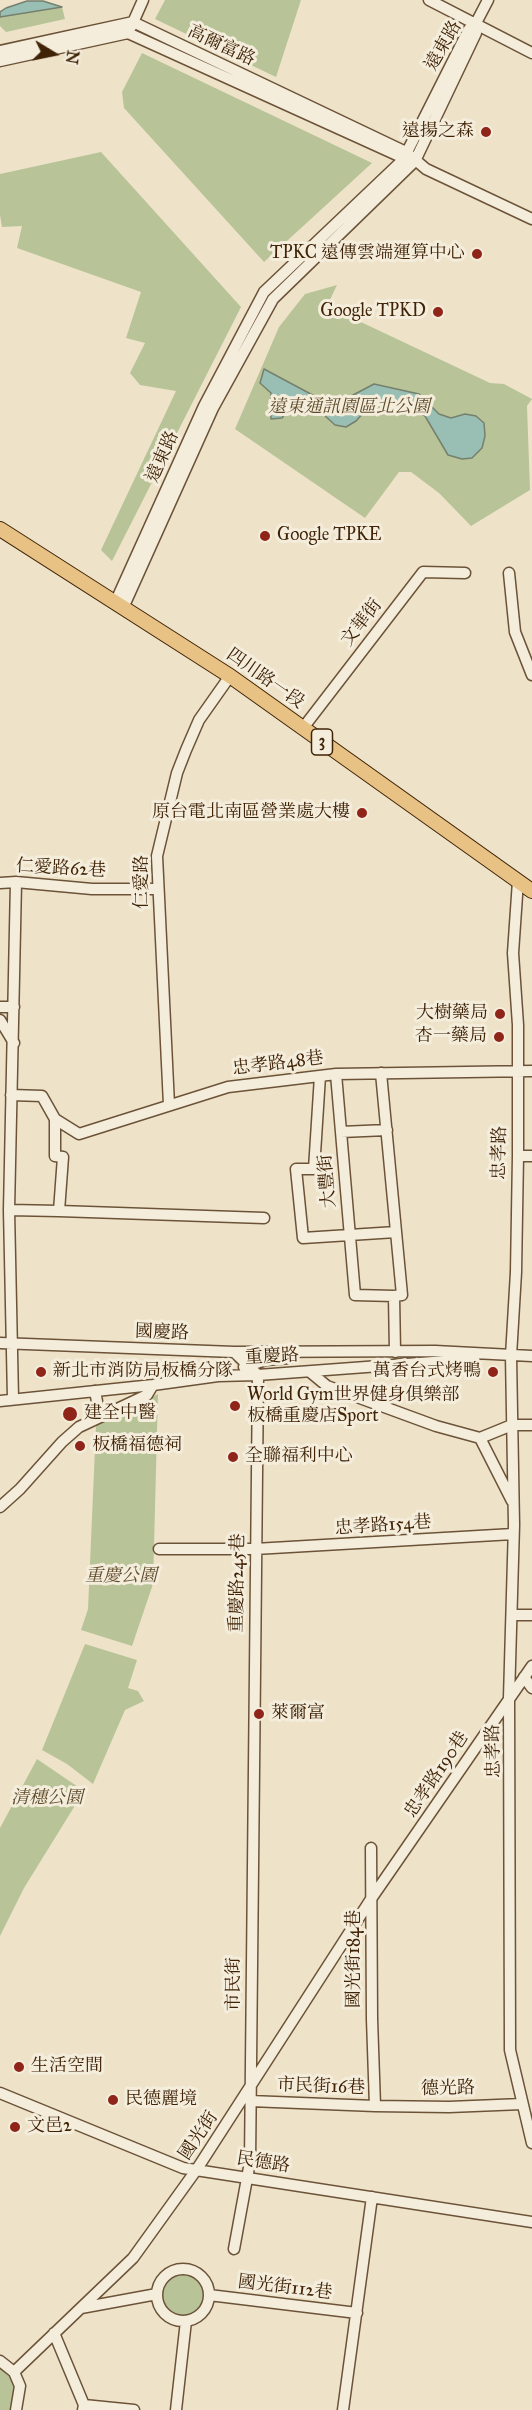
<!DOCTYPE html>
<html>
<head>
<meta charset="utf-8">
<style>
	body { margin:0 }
	#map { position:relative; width:532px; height:2410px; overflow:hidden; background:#eee3c9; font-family:"IM FELL Great Primer",serif }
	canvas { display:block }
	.north { position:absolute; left:24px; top:24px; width:60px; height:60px; -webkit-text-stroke:4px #f4eddc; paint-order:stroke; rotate:100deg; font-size:16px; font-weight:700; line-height:24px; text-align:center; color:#402307 }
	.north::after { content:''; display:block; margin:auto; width:21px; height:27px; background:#402307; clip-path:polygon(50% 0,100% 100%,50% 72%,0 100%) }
</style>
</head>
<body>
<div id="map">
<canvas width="532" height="2410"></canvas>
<div class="north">N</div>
</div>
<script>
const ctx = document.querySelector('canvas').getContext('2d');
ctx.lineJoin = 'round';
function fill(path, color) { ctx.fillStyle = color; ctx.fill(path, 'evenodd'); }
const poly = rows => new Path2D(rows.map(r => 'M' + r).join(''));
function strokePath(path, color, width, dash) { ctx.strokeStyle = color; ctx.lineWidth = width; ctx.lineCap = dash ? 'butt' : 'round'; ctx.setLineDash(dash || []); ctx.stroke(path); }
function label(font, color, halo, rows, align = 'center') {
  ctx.font = font + ' "IM FELL Great Primer","Noto Serif TC",serif'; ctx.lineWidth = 6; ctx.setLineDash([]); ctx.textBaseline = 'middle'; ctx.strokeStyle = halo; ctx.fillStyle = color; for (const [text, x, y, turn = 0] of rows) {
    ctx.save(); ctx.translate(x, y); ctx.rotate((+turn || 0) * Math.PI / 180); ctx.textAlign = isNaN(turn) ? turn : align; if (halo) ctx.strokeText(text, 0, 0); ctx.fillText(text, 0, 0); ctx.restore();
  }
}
fill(poly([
	[165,0,301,0,276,77,155,19],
	[62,7,65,19,6,32,0,26,0,17],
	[142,53,372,163,264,262,124,108,122,92],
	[101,152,241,307,112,561,101,550,176,391,140,385,130,373,145,343,126,338,141,292,17,248,22,226,2,227,0,215,0,174],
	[337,285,327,306,490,383,504,384,532,399,527,406,530,490,471,526,439,493,411,472,399,472,365,518,235,429,279,327,305,294],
	[158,1394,153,1584,132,1646,81,1630,88,1609,96,1425],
	[85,1644,137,1660,128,1688,138,1691,144,1701,125,1710,93,1784,67,1764,42,1750],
	[37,1759,84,1791,24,1888,0,1936,0,1828],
	'159 2296a23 23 0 1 1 46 0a23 23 0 1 1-46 0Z',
	[0,2368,15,2380,11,2410,0,2410]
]), '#b8c498');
const water = poly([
	[27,1,43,1,62,7,0,17,0,12,6,8,27,1],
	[264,369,335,407,345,404,353,395,374,384,419,394,439,414,451,418,465,414,476,416,484,423,485,436,482,448,472,458,462,459,448,455,425,416,399,401,385,401,366,410,356,421,346,427,335,425,323,414,314,412,298,413,288,409,282,418,271,419,271,393,260,383,264,369]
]);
fill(water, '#99beb3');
strokePath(water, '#75806e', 1.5);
const minor = poly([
	[429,0,532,53],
	[131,27,143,0],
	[0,51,133,22,406,152,426,169,532,219],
	[0,61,128,33,408,160],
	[509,573,515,632,532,675],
	[115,603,204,406,264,292,403,160,469,29,476,23,488,0],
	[123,608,213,408,273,299,415,161,476,33,476,23],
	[303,728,423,572,465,573],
	[518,881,513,953,518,1025,518,1156,516,1272,511,1356,514,1525,509,1698,510,2050,532,2143],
	[0,883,16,882,92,889,157,889],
	[0,1007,14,1007],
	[0,1020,14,1043],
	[381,1073,402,1295,394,1296,395,1352],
	[336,1074,341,1132],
	[320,1076,314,1169,296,1169,303,1238,396,1232],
	[169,1105,157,856,177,773,186,750,199,720,230,676],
	[55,1119,79,1134,228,1087,336,1074,532,1071],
	[387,1130,341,1132,355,1295,394,1296],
	[518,1156,532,1156],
	[9,1210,59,1211,63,1157,55,1156,55,1119,42,1096,11,1095],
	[59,1211,264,1218],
	[0,1343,234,1352,435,1351,532,1356],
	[234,1352,258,1375,250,2162,234,2249],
	[244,1367,266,1360,290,1358],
	[310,1372,327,1386,436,1426,480,1438,512,1501],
	[95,1391,100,1417],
	[13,1399,9,1210,16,882],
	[0,1401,153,1385,218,1376,258,1375,474,1359],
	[480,1438,512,1425,532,1425],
	[0,1507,20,1489,62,1442,79,1427,147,1395,153,1385],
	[159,1549,255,1549,513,1534],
	[512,1615,532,1615],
	[524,1677,532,1688],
	[0,2093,183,2168,532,2222],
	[250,2101,375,2106,372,2019,371,1848],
	[375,2106,449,2107,522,2104],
	'157 2295a26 26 0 1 1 52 0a26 26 0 1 1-52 0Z',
	[209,2295,357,2313],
	[81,2308,157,2294],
	[54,2333,84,2405,83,2410],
	[0,2361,14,2372],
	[84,2405,134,2410],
	[16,2410,20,2386,14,2372,133,2258,197,2169,371,1899,532,1666],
	[176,2410,186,2321],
	[343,2410,372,2197]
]);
const major = poly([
	[0,529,230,676,532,891]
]);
strokePath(minor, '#6c5338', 13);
strokePath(major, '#402307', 16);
strokePath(minor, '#f4eddc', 10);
strokePath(major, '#e7c284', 14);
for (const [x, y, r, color] of [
	[486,132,6,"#8f2418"],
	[477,254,6,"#8f2418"],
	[438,312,6,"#8f2418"],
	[265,536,6,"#8f2418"],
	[362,813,6,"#8f2418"],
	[500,1014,6,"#8f2418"],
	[499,1037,6,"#8f2418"],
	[41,1372,6,"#8f2418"],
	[493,1372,6,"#8f2418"],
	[235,1406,6,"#8f2418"],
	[70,1414,8,"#8f2418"],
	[80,1446,6,"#8f2418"],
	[233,1457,6,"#8f2418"],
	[259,1714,6,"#8f2418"],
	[19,2067,6,"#8f2418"],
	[113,2100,6,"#8f2418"],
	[15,2127,6,"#8f2418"]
]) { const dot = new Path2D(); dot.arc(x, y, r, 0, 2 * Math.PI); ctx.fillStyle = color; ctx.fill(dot); strokePath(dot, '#f4eddc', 2); }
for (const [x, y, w] of [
	[322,742,21]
]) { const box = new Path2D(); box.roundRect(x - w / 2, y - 13, w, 26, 4.5); ctx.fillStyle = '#f4eddc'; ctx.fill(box); strokePath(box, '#402307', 1.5); }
label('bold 16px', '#402307', null, [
	["3",322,742]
]);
label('18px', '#402307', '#f4eddc', [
	["高爾富路",221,46,25],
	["遠東路",444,46,-60],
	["遠東路",163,457,-66],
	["文華街",362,623,-52],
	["四川路一段",265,679,35],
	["仁愛路62巷",61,869,3],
	["仁愛路",143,882,-90],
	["忠孝路48巷",278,1064,-7],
	["忠孝路",500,1153,-89],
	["大豐街",328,1181,-95],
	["國慶路",162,1333,2],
	["重慶路",272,1357,-3],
	["忠孝路154巷",383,1526,-4],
	["重慶路245巷",238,1583,-89],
	["忠孝路",494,1751,-91],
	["忠孝路190巷",437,1775,-56],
	["國光街184巷",355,1959,-90],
	["市民街",235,1984,-90],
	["市民街16巷",321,2087,2],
	["德光路",448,2089,-1],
	["國光街",199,2136,-56],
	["民德路",263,2163,9],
	["國光街112巷",285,2288,7]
]);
label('18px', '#402307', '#f4eddc', [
	["遠揚之森",474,132,"right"],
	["TPKC 遠傳雲端運算中心",465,254,"right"],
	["Google TPKD",426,312,"right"],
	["Google TPKE",277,536],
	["原台電北南區營業處大樓",350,813,"right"],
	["大樹藥局",488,1014,"right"],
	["杏一藥局",487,1037,"right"],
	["新北市消防局板橋分隊",53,1372],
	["萬香台式烤鴨",481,1372,"right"],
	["World Gym世界健身俱樂部",247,1396],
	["板橋重慶店Sport",247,1417],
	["建全中醫",84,1414],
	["板橋福德祠",92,1446],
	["全聯福利中心",245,1457],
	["萊爾富",271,1714],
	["生活空間",31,2067],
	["民德麗境",125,2100],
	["文邑2",27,2127]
], 'left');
label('italic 18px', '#5e4b2b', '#f4eddc', [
	["遠東通訊園區北公園",349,408],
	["重慶公園",121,1577],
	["清穗公園",47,1799]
]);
</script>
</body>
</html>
